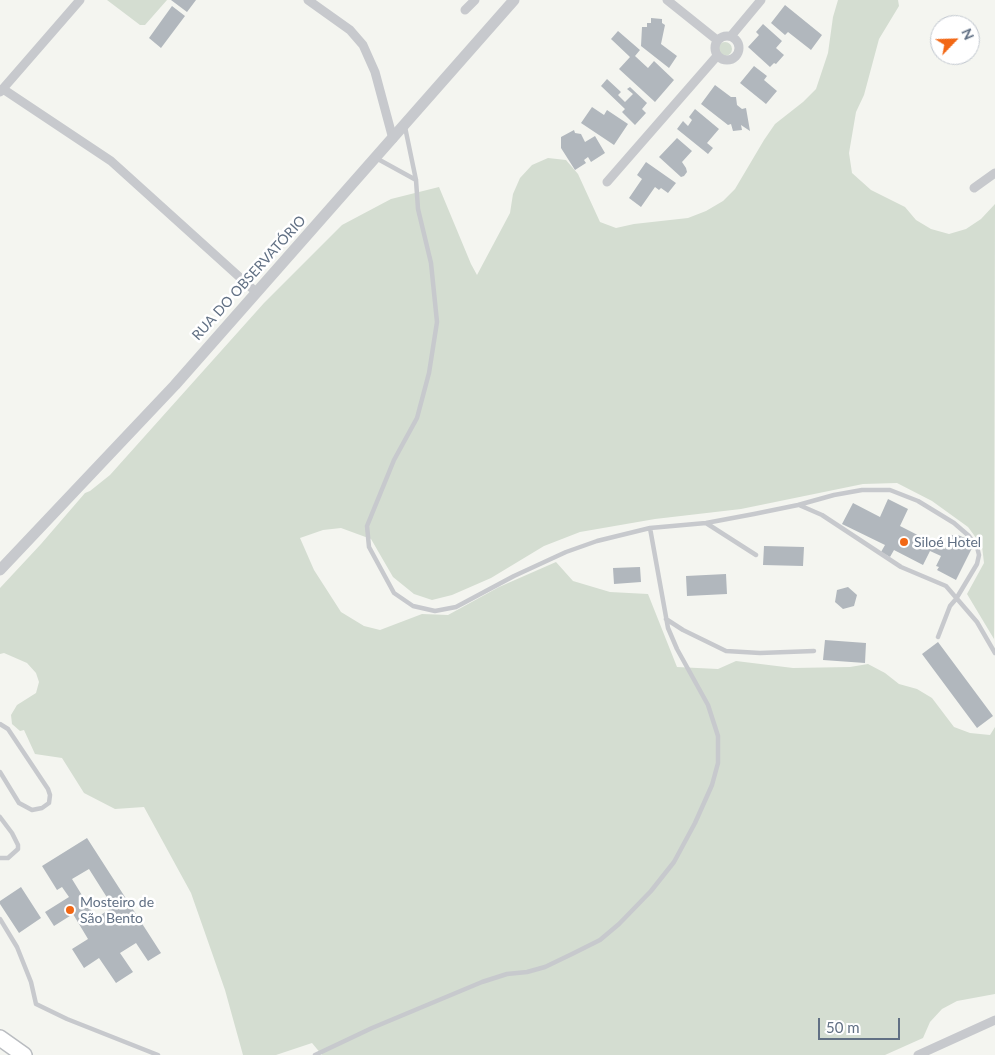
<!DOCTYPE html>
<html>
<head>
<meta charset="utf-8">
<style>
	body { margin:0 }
	#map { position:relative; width:995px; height:1055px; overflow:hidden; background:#f4f5f0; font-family:Lato,sans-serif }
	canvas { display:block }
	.north { position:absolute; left:930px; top:15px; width:50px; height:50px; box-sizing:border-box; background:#fff; border:1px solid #c0c6ce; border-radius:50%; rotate:66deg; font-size:14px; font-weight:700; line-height:20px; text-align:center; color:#617084 }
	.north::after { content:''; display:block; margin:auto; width:18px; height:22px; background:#f26714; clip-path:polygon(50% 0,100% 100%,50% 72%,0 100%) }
	.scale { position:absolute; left:818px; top:1018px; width:82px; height:22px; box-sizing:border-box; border:2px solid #617084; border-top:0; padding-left:6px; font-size:15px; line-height:18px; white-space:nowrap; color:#617084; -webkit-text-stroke:4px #fff; paint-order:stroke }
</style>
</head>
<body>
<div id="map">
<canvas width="995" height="1055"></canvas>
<div class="north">N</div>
<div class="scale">50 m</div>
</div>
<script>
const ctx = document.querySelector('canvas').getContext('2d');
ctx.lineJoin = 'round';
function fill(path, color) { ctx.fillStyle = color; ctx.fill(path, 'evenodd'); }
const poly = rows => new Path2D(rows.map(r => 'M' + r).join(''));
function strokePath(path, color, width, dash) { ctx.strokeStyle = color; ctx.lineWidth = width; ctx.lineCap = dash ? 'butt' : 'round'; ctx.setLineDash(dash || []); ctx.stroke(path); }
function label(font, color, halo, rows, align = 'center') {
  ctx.font = font + ' Lato,sans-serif'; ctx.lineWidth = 5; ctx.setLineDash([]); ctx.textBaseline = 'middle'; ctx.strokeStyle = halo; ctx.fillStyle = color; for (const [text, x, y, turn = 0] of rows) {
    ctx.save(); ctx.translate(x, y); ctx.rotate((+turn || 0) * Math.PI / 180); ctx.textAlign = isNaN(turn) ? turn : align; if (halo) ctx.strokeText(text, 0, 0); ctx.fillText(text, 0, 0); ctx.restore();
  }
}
fill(poly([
	[107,0,167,0,145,25,140,25],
	[838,0,898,0,899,6,879,39,864,95,856,112,849,153,852,173,871,190,905,207,916,220,931,229,949,234,966,229,981,219,995,204,994,639,967,594,984,563,982,546,968,527,932,501,897,483,863,484,741,509,655,519,580,532,544,546,491,578,452,595,432,600,414,594,393,577,371,539,341,528,323,530,300,538,314,570,341,612,364,626,380,630,422,614,448,615,499,587,556,562,573,581,610,592,648,594,677,667,718,669,736,661,793,668,850,667,868,664,885,673,899,684,917,689,932,698,954,727,970,733,990,735,995,727,995,994,957,1001,942,1009,930,1022,923,1038,885,1055,322,1055,312,1043,276,1055,243,1055,225,990,191,893,144,807,115,809,84,793,62,758,35,754,24,730,20,731,12,724,11,715,17,705,36,693,39,682,36,673,27,663,4,653,0,654,0,588,41,544,85,493,90,491,110,475,264,303,342,225,391,199,439,187,471,264,477,275,510,213,513,194,520,178,532,165,548,158,566,160,578,174,600,222,616,228,634,224,688,218,706,211,723,201,735,189,764,140,775,124,803,102,816,89,828,53,833,17],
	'718 49a7 7 0 1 1 14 0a7 7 0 1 1-14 0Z'
]), '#d4ddd1');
fill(poly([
	[171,0,196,0,187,12],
	[785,5,822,35,811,50,788,32,785,35,771,23],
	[172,6,185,16,161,48,149,38],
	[651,18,662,19,662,23,665,25,661,44,677,56,669,68,641,46,642,27,647,27,647,23,651,23],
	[763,24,782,41,776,48,784,55,776,64,774,63,770,67,748,47,759,35,756,32],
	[618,31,640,50,635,56,648,68,654,61,674,80,655,102,619,69,630,57,611,39],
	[754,66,767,76,764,80,777,91,766,104,740,83],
	[607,79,621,92,618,95,625,102,633,94,627,89,630,87,647,103,642,109,646,113,635,125,622,112,625,109,601,86],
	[715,85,731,97,736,97,737,105,742,109,746,108,750,131,741,125,742,130,733,131,731,124,728,125,701,104],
	[592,107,604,115,607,110,628,124,614,145,581,123],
	[695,109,719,129,707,143,713,148,708,154,677,129,683,121,688,126,692,120,689,117],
	[574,130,575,133,581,134,585,142,595,136,605,153,591,162,588,157,584,160,586,163,575,170,561,148,561,137],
	[677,138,692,151,682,162,686,168,687,172,684,176,681,177,659,157],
	[646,162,676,183,668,193,661,188,659,190,655,187,641,207,629,198,642,179,637,175],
	[888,499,908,509,900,526,945,549,952,535,957,537,958,535,967,539,965,544,972,548,956,580,937,570,939,567,936,566,941,556,930,551,923,565,894,550,890,557,881,552,885,545,842,524,853,503,880,517],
	[764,546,804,547,803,566,763,565],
	[640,567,641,582,614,584,613,568],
	[726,574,727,594,687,596,686,576],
	[848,587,857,595,854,606,843,609,835,602,837,590],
	[825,640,866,643,865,663,823,660],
	[938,642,993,716,977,728,922,654],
	[87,838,161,953,148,961,136,943,120,953,133,972,116,983,99,958,84,968,72,949,88,939,73,914,54,926,45,912,69,897,62,887,57,890,42,866],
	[89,869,113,907,96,918,72,879],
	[21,887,41,918,19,933,0,904,0,901]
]), '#b1b7bd');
const primary = poly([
	[0,1038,24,1055]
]);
strokePath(primary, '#b9bcc0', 18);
strokePath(poly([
	[405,127,416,180,418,209,431,263,437,322,429,373,417,418,394,460,367,526,369,547,394,593,413,606,435,611,456,607,514,576,566,552,597,541,650,528,706,523,754,514,798,505,834,495,862,490,890,490,918,501,954,523,969,536,977,547,979,555,977,564,956,599,950,606,938,637],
	[376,158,416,180],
	[799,505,822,515,901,567,946,586,977,622,995,653],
	[706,523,756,555],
	[666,619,683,630,726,651,760,653,814,651],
	[0,724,8,729,48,789,50,795,49,803,42,808,32,810,19,803,0,772],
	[0,817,12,833,18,845,18,849,8,858,0,858],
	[0,919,17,947,31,982,36,1004,67,1019,158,1055],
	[315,1055,372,1028,482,982,507,974,527,972,545,967,572,954,600,940,619,924,651,891,674,862,695,823,712,785,718,763,718,736,708,705,677,649,668,628,650,528]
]), '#c7c9cd', 4.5);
strokePath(poly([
	[308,0,350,30,363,45,375,72,393,139],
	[667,0,717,40],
	[465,10,475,0],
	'715 48a12 12 0 1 1 24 0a12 12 0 1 1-24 0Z',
	[731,36,761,0],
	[3,89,111,161,256,292],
	[0,92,80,0],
	[607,182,717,56],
	[974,188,995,173],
	[918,1055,995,1020]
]), '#c7c9cd', 9);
strokePath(poly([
	[0,570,175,385,514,0]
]), '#c7c9cd', 11);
strokePath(primary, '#fff', 15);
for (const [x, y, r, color] of [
	[904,542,5,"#f26714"],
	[70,910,5,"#f26714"]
]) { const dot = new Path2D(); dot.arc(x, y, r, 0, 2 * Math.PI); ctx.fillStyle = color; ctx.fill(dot); strokePath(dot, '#fff', 2); }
label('14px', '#617084', '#fff', [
	["RUA DO OBSERVATÓRIO",249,278,-48]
]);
label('14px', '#617084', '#fff', [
	["Siloé Hotel",914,542],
	["Mosteiro de",80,902],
	["São Bento",80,918]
], 'left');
</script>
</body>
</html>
